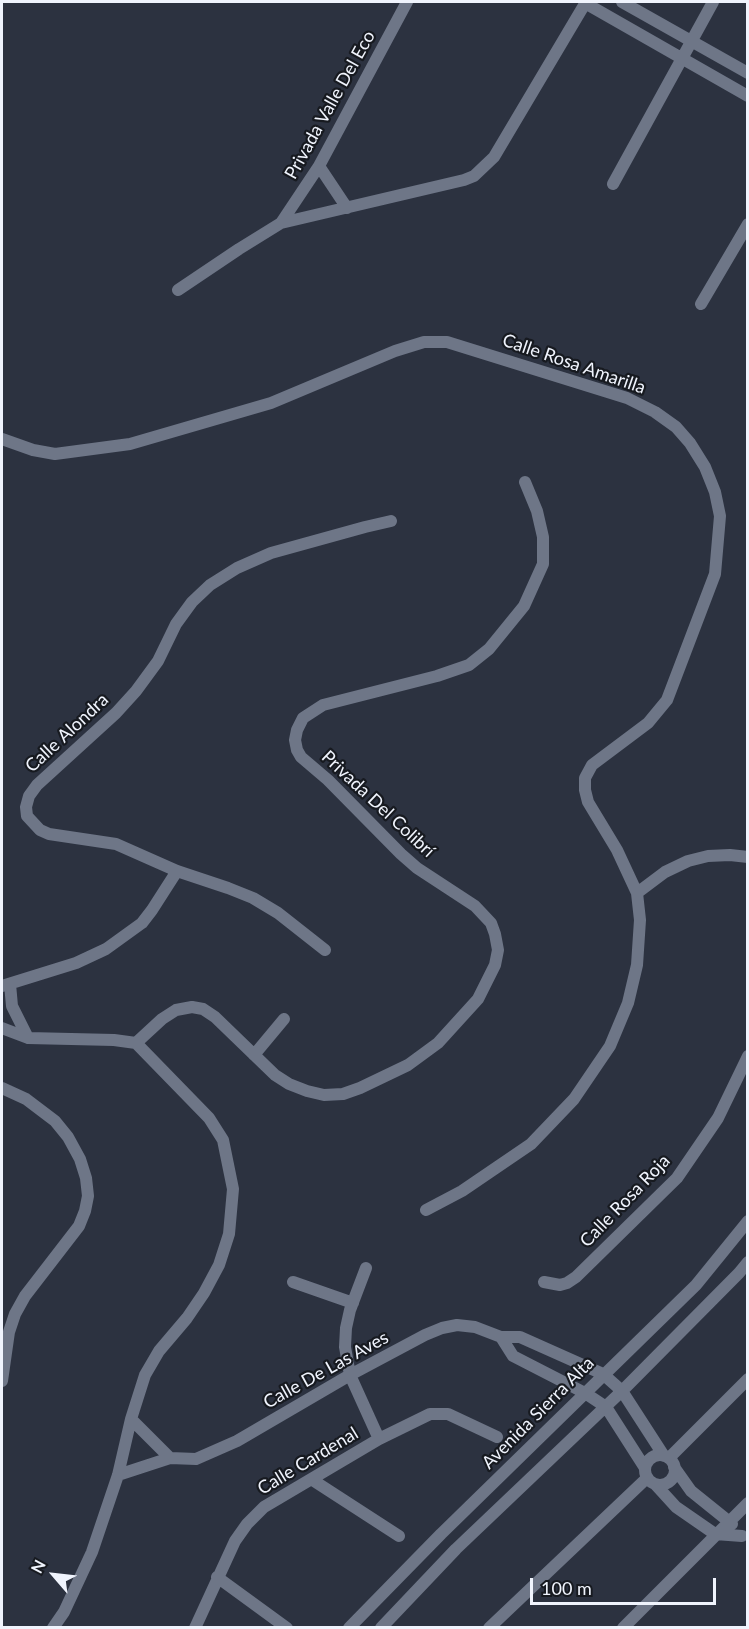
<!DOCTYPE html>
<html>
<head>
<meta charset="utf-8">
<style>
	body { margin:0 }
	#map { position:relative; width:749px; height:1629px; overflow:hidden; background:#2c3240; font-family:Lato,sans-serif }
	canvas { display:block }
	.frame { position:absolute; inset:0; border:3px solid #f0f4fd; pointer-events:none }
	.north { position:absolute; left:24px; top:1545px; width:60px; height:60px; -webkit-text-stroke:4px #171a20; paint-order:stroke; rotate:298deg; font-size:16px; font-weight:700; line-height:24px; text-align:center; color:#f0f4fd }
	.north::after { content:''; display:block; margin:auto; width:21px; height:27px; background:#f0f4fd; clip-path:polygon(50% 0,100% 100%,50% 72%,0 100%) }
	.scale { position:absolute; left:530px; top:1578px; width:186px; height:27px; box-sizing:border-box; border:3px solid #f0f4fd; border-top:0; padding-left:8px; font-size:18px; line-height:21px; white-space:nowrap; color:#f0f4fd; -webkit-text-stroke:4px #171a20; paint-order:stroke }
</style>
</head>
<body>
<div id="map">
<canvas width="749" height="1629"></canvas>
<div class="frame"></div>
<div class="north">N</div>
<div class="scale">100 m</div>
</div>
<script>
const ctx = document.querySelector('canvas').getContext('2d');
ctx.lineJoin = 'round';
const poly = rows => new Path2D(rows.map(r => 'M' + r).join(''));
function trace(path, color, width, dash) { ctx.strokeStyle = color; ctx.lineWidth = width; ctx.lineCap = dash ? 'butt' : 'round'; ctx.setLineDash(dash || []); ctx.stroke(path); }
function drawText(font, color, halo, rows, align = 'center') {
  ctx.font = font + ' Lato,sans-serif'; ctx.lineWidth = 4.5; ctx.setLineDash([]); ctx.textBaseline = 'middle'; ctx.strokeStyle = halo; ctx.fillStyle = color; for (const [text, x, y, turn = 0] of rows) {
    ctx.save(); ctx.translate(x, y); ctx.rotate((+turn || 0) * Math.PI / 180); ctx.textAlign = isNaN(turn) ? turn : align; if (halo) ctx.strokeText(text, 0, 0); ctx.fillText(text, 0, 0); ctx.restore();
  }
}
trace(poly([
	[622,2,748,73],
	[585,3,748,96],
	[319,166,347,208],
	[613,184,713,2],
	[281,223,319,166,407,2],
	[178,290,239,249,281,223,464,180,474,176,494,157,586,2],
	[701,304,748,224],
	[2,439,33,450,55,454,130,444,271,403,395,351,424,342,447,342,627,398,655,412,676,427,690,443,705,467,715,492,720,516,715,574,667,700,648,723,592,765,585,778,585,790,588,802,617,850,637,893,640,920,637,965,628,1003,610,1046,574,1099,531,1144,462,1191,426,1210],
	[637,893,665,872,688,861,708,856,730,855,748,857],
	[325,950,278,913,253,898,228,888,177,871,116,844,49,834,40,830,27,816,26,807,29,796,37,785,116,713,136,691,158,661,176,624,192,602,210,585,237,568,271,553,365,527,391,521],
	[10,984,12,1006,28,1038],
	[2,986,76,963,106,949,142,923,152,910,177,871],
	[2,1028,28,1038,114,1040,136,1043],
	[136,1043,162,1019,176,1010,192,1007,203,1009,215,1017,275,1075,289,1084,307,1091,324,1095,343,1094,360,1088,408,1065,438,1043,478,999,495,965,498,950,495,934,491,923,475,906,417,868,401,854,328,780,301,757,297,750,295,740,297,730,303,718,323,705,437,676,469,665,489,649,524,606,543,564,543,537,537,511,525,482],
	[254,1055,284,1019],
	[2,1088,26,1099,55,1121,68,1137,80,1159,86,1178,88,1196,85,1211,79,1226,25,1296,15,1314,9,1332,2,1381],
	[366,1268,350,1310,346,1328,345,1347,350,1375,379,1439],
	[293,1282,353,1303],
	[544,1282,560,1285,567,1283,576,1277,677,1178,718,1118,748,1056],
	[501,1337,513,1356,585,1393,606,1407,645,1468],
	[131,1419,170,1458],
	'645 1470a15 15 0 1 1 30 0a15 15 0 1 1-30 0Z',
	[669,1458,748,1379],
	[674,1467,691,1491,732,1524],
	[118,1475,170,1458,196,1459,237,1441,350,1375,425,1335,442,1328,457,1325,475,1327,501,1337,520,1337,603,1374,622,1391,664,1456],
	[311,1479,399,1536],
	[655,1484,676,1507,715,1534,742,1536],
	[217,1577,287,1628],
	[53,1628,64,1612,92,1552,118,1475,131,1419,145,1375,159,1351,187,1318,204,1293,219,1265,229,1234,233,1189,223,1140,209,1118,136,1043],
	[195,1628,235,1541,247,1524,264,1507,379,1439,430,1414,448,1414,497,1437],
	[349,1628,441,1534,696,1285,748,1221],
	[381,1628,456,1549,622,1391,739,1273,748,1262],
	[489,1628,647,1478],
	[623,1628,748,1503]
]), '#6e7687', 12);
drawText('18px', '#f0f4fd', '#171a20', [
	["Privada Valle Del Eco",330,105,-61],
	["Calle Rosa Amarilla",574,364,19],
	["Calle Alondra",67,733,-43],
	["Privada Del Colibrí",378,804,43],
	["Calle Rosa Roja",625,1201,-46],
	["Calle De Las Aves",326,1370,-29],
	["Avenida Sierra Alta",538,1413,-45],
	["Calle Cardenal",308,1461,-31]
]);
</script>
</body>
</html>
